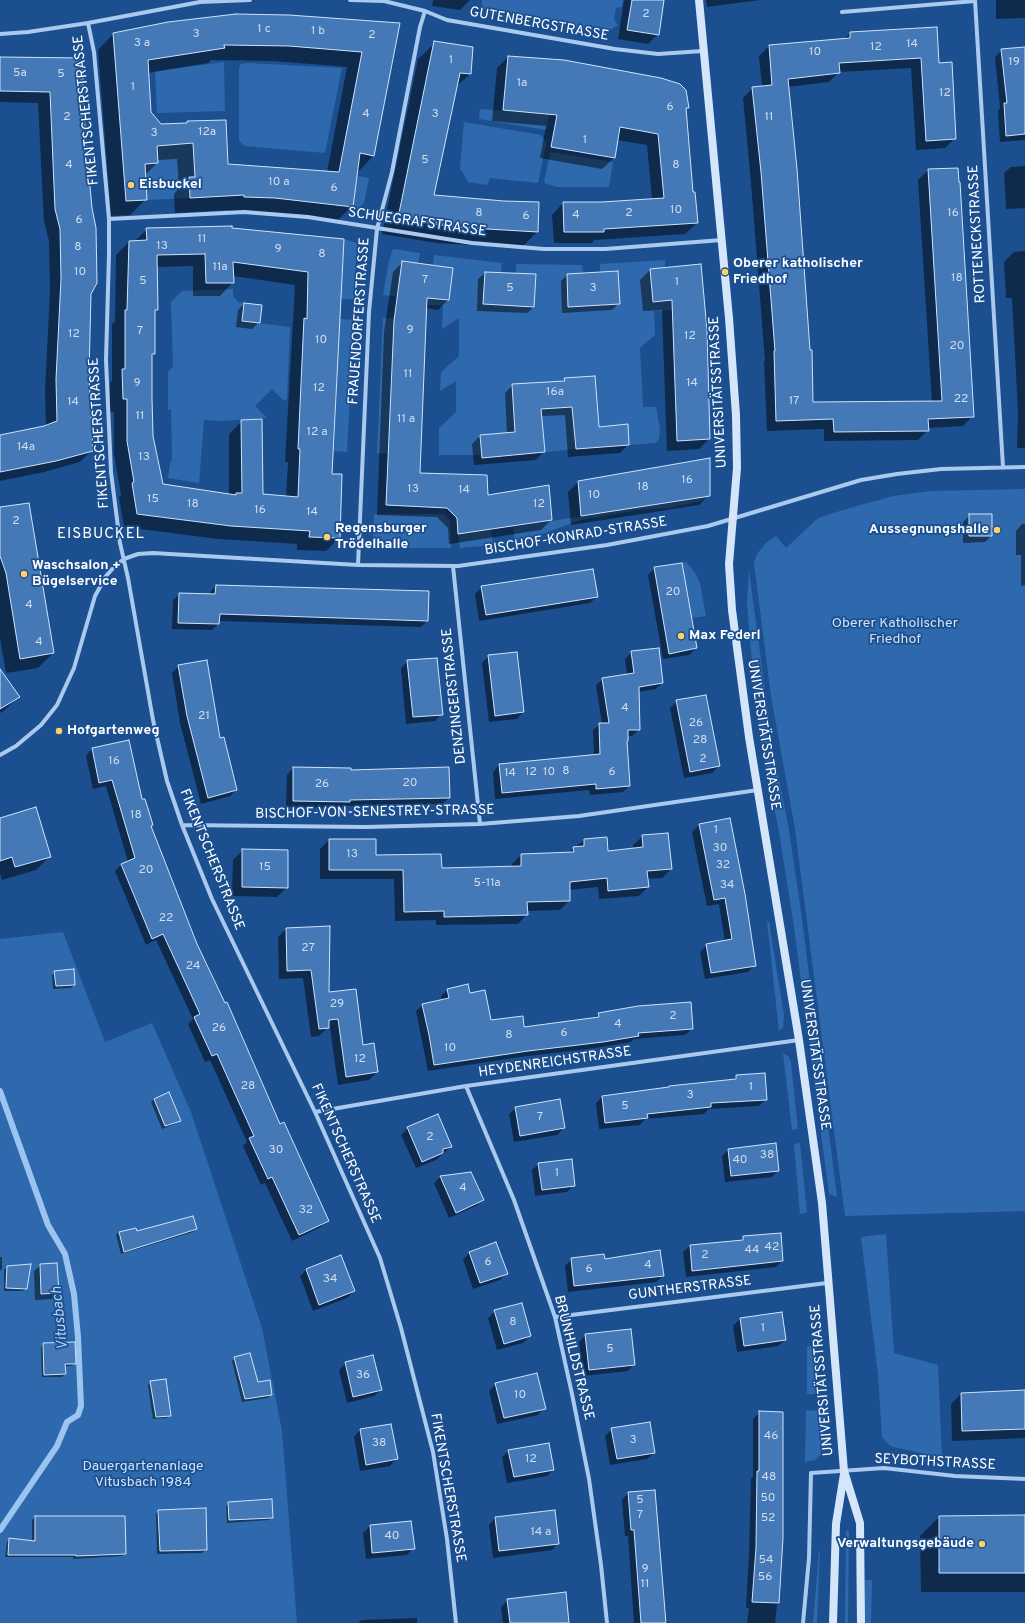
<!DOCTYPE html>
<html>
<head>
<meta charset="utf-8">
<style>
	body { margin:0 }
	canvas { display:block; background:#1b4f8f }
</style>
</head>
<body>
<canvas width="1025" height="1623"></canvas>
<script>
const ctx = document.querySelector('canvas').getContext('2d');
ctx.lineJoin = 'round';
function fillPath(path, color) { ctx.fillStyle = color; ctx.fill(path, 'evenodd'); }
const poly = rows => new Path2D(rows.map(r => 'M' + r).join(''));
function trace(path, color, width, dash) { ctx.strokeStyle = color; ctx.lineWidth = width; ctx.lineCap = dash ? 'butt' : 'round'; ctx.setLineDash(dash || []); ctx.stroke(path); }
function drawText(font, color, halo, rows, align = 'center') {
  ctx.font = font + ' Overpass,sans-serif'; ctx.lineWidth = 3.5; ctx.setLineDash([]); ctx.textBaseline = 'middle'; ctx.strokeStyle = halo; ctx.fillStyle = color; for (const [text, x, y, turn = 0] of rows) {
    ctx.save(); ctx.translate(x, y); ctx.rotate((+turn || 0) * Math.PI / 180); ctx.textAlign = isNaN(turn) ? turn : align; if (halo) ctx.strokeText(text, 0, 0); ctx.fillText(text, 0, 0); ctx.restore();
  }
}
fillPath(poly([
	[482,0,623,0,622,7,616,8,614,19,618,25,605,33,486,12,482,5],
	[224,62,225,111,157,113,155,71],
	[249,63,342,68,325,153,244,146,239,140,239,68,241,64],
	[480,109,536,113,549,115,546,130,479,119],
	[464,122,541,135,546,142,546,145,538,183,490,178,487,185,468,182,460,168],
	[193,143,195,177,189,177,190,198,147,200,146,191,138,191,124,165,158,163,157,146],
	[550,152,613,162,609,187,557,187,544,183],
	[357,176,369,178,364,203,359,208,353,207],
	[344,239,357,243,354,299,340,299],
	[393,249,420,253,418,263,402,261,398,293,449,300,453,268,433,265,434,255,502,263,501,272,485,272,483,304,534,307,536,274,516,273,516,264,582,265,583,273,567,274,568,306,620,304,618,271,600,272,600,264,665,260,665,268,650,269,653,302,704,297,704,309,654,311,655,335,640,348,643,407,656,407,660,429,659,439,656,443,629,445,627,424,574,429,575,449,545,452,543,430,480,435,482,455,439,455,439,428,456,412,456,381,440,391,441,372,459,356,459,318,442,329,443,306,398,302,398,297,383,295,389,261],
	[233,289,233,296,238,302,244,303,242,321,290,327,287,399,284,401,272,389,255,406,267,418,221,421,204,420,199,483,168,478,170,463,172,460,171,410,168,410,168,372,173,366,171,302,182,291],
	[383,318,394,318,388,454,377,453],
	[340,319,354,320,347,452,334,451],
	[1025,489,1025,1211,845,1216,795,829,771,696,754,563,757,554,766,543,776,536,786,548,818,518,843,510,893,496,931,491],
	[710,496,705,499,697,502,668,508,639,510,581,520,542,534,515,541,513,527],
	[374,514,444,514,450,521,451,548,378,548,373,541],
	[491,530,493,545,460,548,458,534],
	[686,562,695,573,700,583,706,616,692,618,682,563],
	[749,570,772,743,789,830,802,919,837,1197,829,1194,793,920,779,832,762,745,755,697,747,603],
	[767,921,769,922,784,1015,783,1027,779,1031],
	[63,932,105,1042,152,1023,191,1112,262,1328,282,1431,297,1623,0,1623,0,939],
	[783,1053,789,1057,791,1063,798,1129,792,1130],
	[800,1143,807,1213,800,1214,794,1144],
	[886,1234,894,1353,938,1365,942,1458,890,1446,882,1437,878,1375,861,1237],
	[807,1346,815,1346,819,1394,807,1394],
	[806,1410,820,1411,822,1444,821,1454,815,1460,805,1462],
	[846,1531,849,1531,848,1623,845,1623],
	[820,1550,817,1623,813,1623,819,1552],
	[865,1580,872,1580,871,1623,864,1623]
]), '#2e69ad');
fillPath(poly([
	[433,0,470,0,460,10,432,6],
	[624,0,663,0,658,34,648,44,618,39],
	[706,0,760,0,707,7],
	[996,0,1025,0,1025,18,996,19],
	[399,24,373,156,358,172,352,206,336,222,259,213,229,212,229,210,175,213,174,194,179,188,177,159,157,160,157,163,145,175,146,199,130,215,111,216,98,50,113,34],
	[211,60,273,61,347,67,327,172,227,165,187,122,186,124,161,125,150,113,148,73,208,63],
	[936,28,938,64,955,138,945,148,916,150,911,68,839,72,829,82,788,87,813,403,932,402,918,180,928,170,973,416,963,426,928,428,928,430,918,440,824,441,824,429,767,431,764,362,765,361,751,183,743,98,753,88,762,87,759,56,769,46,844,39,850,33],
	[435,43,470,74,455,88,432,196,537,232,521,248,437,243,382,234,418,59],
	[1025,48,1025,140,1000,142,998,111,1000,108,995,57,1002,50],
	[508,57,688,107,685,110,692,193,697,223,685,234,594,240,592,243,554,243,552,215,563,203,602,203,652,199,647,145,617,140,614,158,602,169,540,158,546,126,492,121,497,68],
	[0,58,82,93,90,294,88,375,92,450,80,462,44,472,0,481,0,436,46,427,45,391,50,291,49,241,44,221,38,103,0,102],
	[1025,166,1025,208,1006,209,1004,173,1011,167],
	[231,228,343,240,331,475,340,475,339,538,326,551,297,550,297,544,218,539,124,527,119,497,121,495,114,454,114,412,110,412,110,383,112,381,112,324,115,322,116,255,129,242,134,242,147,229],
	[193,266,193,296,220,296,233,282,233,276,295,285,285,462,288,462,286,497,262,495,242,421,229,434,229,495,162,485,152,436,151,357,154,354,154,313,157,309,157,267],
	[1025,251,1025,448,1017,448,1018,411,1012,298,1006,298,1004,262,1014,252],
	[403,262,452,268,448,300,438,310,426,308,419,474,487,497,551,520,541,530,449,544,448,528,437,517,377,515,384,332,393,272],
	[701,265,709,439,699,449,667,451,662,310,643,311,640,280,650,270],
	[485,273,534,307,527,313,477,311,478,279],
	[567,275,619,303,612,310,562,313,561,281],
	[244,304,259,322,252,329,236,327,238,310],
	[565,379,598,428,628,445,620,453,568,457,565,415,541,416,544,451,536,460,474,465,472,444,480,436,507,434,505,393,513,385,562,382],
	[578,482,709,495,699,505,571,525,568,492],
	[0,508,53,653,38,668,6,673,0,639],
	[970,515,991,536,985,542,963,543,963,522],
	[1022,524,1025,524,1025,585,1021,586,1021,555,1016,555,1016,531],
	[655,568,696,648,689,655,663,659,648,575],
	[216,586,427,621,421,627,219,621,218,624,212,630,172,629,173,600,180,594,210,595,210,592],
	[482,587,597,597,590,603,479,621,475,594],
	[632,652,662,683,656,689,638,692,639,730,632,736,627,736,627,741,626,743,629,786,623,792,590,795,589,790,495,799,493,772,499,765,594,756,593,730,600,724,602,724,596,685,603,679,627,675,625,659],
	[489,656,523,712,517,719,489,722,482,663],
	[408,661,441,714,435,721,406,724,401,668],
	[179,666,219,739,236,790,230,796,201,804,180,723,172,673],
	[0,682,18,697,5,710,0,713],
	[677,701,719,766,712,773,684,778,670,708],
	[92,749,141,801,150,827,196,944,280,1126,327,1221,321,1227,292,1241,265,1183,261,1185,243,1146,247,1142,210,1060,205,1062,188,1024,193,1019,156,940,146,945,115,871,121,865,128,862,106,786,93,789,86,756],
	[293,768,350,771,449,798,442,804,345,806,343,808,286,807,287,775],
	[0,819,50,856,36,870,2,880,0,873],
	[729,820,755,965,748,972,705,979,700,952,707,945,725,942,719,904,707,906,692,832,699,825],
	[643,836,671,869,662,878,647,879,648,887,639,896,599,899,598,887,569,890,569,901,560,910,527,911,527,914,518,924,436,925,436,920,395,921,394,879,320,879,320,849,329,840,375,840,375,856,441,869,512,867,512,864,521,855,567,854,584,840,607,852,634,849,633,845],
	[243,850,287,887,277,897,232,896,233,860],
	[286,929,377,1072,369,1080,338,1085,330,1027,328,1027,319,1036,311,1037,303,978,279,979,278,937],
	[55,972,74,985,71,988,53,989,52,975],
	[447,990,469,995,490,1021,523,1028,595,1018,598,1014,692,1029,685,1035,634,1039,631,1042,596,1048,520,1057,428,1071,416,1011,423,1005,442,1001,441,996],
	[736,1076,766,1099,759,1106,708,1109,704,1114,645,1119,640,1125,599,1129,596,1103,602,1097,668,1088,669,1086,733,1080],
	[154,1099,180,1120,177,1123,162,1129,151,1102],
	[516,1108,564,1128,557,1135,514,1142,509,1114],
	[408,1128,451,1147,436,1160,416,1168,401,1135],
	[728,1150,778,1170,772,1177,725,1182,722,1156],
	[539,1164,574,1185,567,1192,535,1196,532,1170],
	[471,1173,483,1200,476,1206,449,1218,434,1183,440,1177],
	[196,1229,193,1232,121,1254,116,1235,119,1232,136,1230,136,1233],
	[744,1237,782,1261,776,1267,686,1277,683,1252,690,1246,740,1241],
	[496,1244,506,1273,500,1280,473,1289,463,1260,469,1253],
	[0,1257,2,1257,2,1269,0,1271],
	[341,1257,354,1291,347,1298,313,1311,300,1276,306,1270],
	[572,1259,604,1260,663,1276,656,1282,568,1292,565,1266],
	[41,1265,58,1293,52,1299,35,1300,34,1271],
	[7,1267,26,1288,23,1291,4,1291,4,1270],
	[495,1311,530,1336,523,1343,497,1350,488,1318],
	[781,1313,785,1340,778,1346,737,1352,733,1326,740,1319],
	[586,1335,634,1364,628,1371,583,1376,579,1342],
	[44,1344,75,1363,72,1366,65,1366,65,1374,62,1377,42,1377,41,1347],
	[235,1358,257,1383,271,1395,268,1398,242,1402,232,1361],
	[346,1363,381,1390,374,1396,347,1403,339,1370],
	[151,1382,170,1415,167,1418,153,1419,148,1385],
	[496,1384,544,1408,538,1415,497,1424,489,1391],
	[1025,1391,1025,1438,952,1441,951,1404,961,1394],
	[760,1412,782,1538,779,1603,777,1605,775,1623,747,1623,749,1608,746,1608,749,1555,751,1479,753,1477,753,1419],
	[612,1429,654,1453,647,1459,610,1465,605,1436],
	[360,1430,396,1459,390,1466,360,1471,354,1437],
	[509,1451,553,1470,547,1476,507,1483,502,1457],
	[628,1493,665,1621,668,1621,668,1623,634,1623,628,1536,625,1536,622,1500],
	[229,1503,272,1517,269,1520,227,1523,226,1506],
	[159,1511,206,1550,202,1553,157,1554,156,1514],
	[1025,1516,1025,1592,921,1592,920,1536,939,1517],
	[35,1517,124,1517,125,1553,122,1556,73,1559,73,1557,5,1557,7,1542,10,1539,32,1542,32,1520],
	[495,1518,558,1543,552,1550,493,1558,489,1525],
	[411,1522,413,1548,407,1555,366,1559,363,1533,370,1526],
	[508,1600,568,1623,503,1623,501,1607],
	[417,1618,417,1623,358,1623,361,1620]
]), '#0007');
trace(poly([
	[0,1091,48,1225,65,1254,74,1294,78,1337,81,1406,78,1415,67,1422,57,1446,0,1530]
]), '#9cc4f0', 6);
const building = poly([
	[632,0,664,0,659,35,627,30,632,0],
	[236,14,289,15,400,23,374,156,360,153,353,207,275,198,244,197,244,195,190,198,189,177,195,177,193,143,157,146,158,163,145,164,147,200,126,201,113,33,168,22,236,14],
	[224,45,289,46,362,52,339,172,228,164,226,120,187,121,187,123,161,124,151,112,148,60,225,48,224,45],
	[937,27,939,63,952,62,956,139,926,141,921,58,839,63,840,73,788,79,797,169,810,350,812,350,813,402,942,401,928,169,958,168,959,182,960,182,974,417,928,419,929,431,834,432,833,419,776,421,774,351,775,351,761,172,752,87,772,85,769,45,850,38,850,32,937,27],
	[434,41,473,47,471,74,460,73,434,195,504,201,539,202,538,232,454,227,398,218,434,41],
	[1025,47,1025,134,1006,136,1004,103,1007,103,1001,49,1025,47],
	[508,56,564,60,661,78,680,84,686,90,689,108,686,108,693,192,695,192,698,223,604,229,604,232,564,232,563,202,602,202,664,198,658,134,620,127,615,158,551,147,557,115,503,110,508,56],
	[0,57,83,58,83,93,86,144,92,208,96,228,97,283,91,294,89,375,93,451,56,461,0,472,0,435,44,426,57,421,56,379,61,279,60,229,55,209,50,92,0,91,0,57],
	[232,226,232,228,344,239,332,474,342,474,340,538,309,537,310,531,231,526,137,514,132,483,134,482,127,441,127,399,123,399,122,369,125,369,125,310,127,310,129,241,147,240,146,228,232,226],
	[205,254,206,283,234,283,233,262,308,272,307,319,304,318,298,449,300,449,298,497,263,494,262,419,241,420,242,493,236,493,236,495,163,484,153,436,152,398,152,354,155,354,155,310,158,310,157,255,205,254],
	[402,261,453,268,449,300,427,298,420,473,487,475,488,495,549,485,552,520,458,534,457,518,447,508,386,505,394,321,402,261],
	[701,264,707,330,710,439,677,441,672,300,653,302,650,269,701,264],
	[618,271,620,304,568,307,567,274,618,271],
	[485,272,536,274,534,307,483,304,485,272],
	[244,303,262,305,260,323,242,321,244,303],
	[595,376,599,427,628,424,629,445,576,449,572,407,541,409,545,452,482,458,480,435,515,432,512,384,565,381,564,378,595,376],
	[710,458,710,496,581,516,578,481,710,458],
	[29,503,54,653,20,659,6,573,0,556,0,507,29,503],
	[969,514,992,514,992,536,969,536,969,514],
	[682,563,697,648,669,654,654,567,682,563],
	[593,569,598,597,486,615,481,586,593,569],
	[216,585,429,591,428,621,220,614,219,624,178,623,179,593,215,594,216,585],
	[659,648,663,683,639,687,640,730,628,730,628,741,627,741,630,786,596,789,596,784,502,793,499,764,600,754,599,723,609,723,602,678,634,673,631,651,659,648],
	[517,652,524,712,495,716,488,655,517,652],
	[437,658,443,715,413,717,407,660,437,658],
	[207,660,220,738,224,737,237,790,208,798,187,716,178,665,207,660],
	[0,669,20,697,0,709,0,669],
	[706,695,720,766,690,772,676,700,706,695],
	[129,740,142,799,145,799,153,825,151,826,197,944,225,1003,227,1002,280,1124,284,1122,329,1221,299,1235,272,1177,268,1179,249,1138,254,1136,217,1054,212,1056,194,1017,200,1014,163,934,152,939,121,864,135,858,112,780,99,783,92,748,129,740],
	[293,767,351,768,351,770,449,767,450,798,350,800,350,802,293,801,293,767],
	[36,807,51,857,15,867,12,857,0,861,0,818,36,807],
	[730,818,745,894,756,966,711,973,706,944,732,939,725,898,714,900,699,824,730,818],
	[668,833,672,869,647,871,649,887,608,891,607,878,570,882,570,901,527,902,528,915,444,917,444,911,404,912,403,870,329,870,329,839,376,839,376,855,441,854,442,868,521,866,521,854,574,852,573,847,584,846,584,839,607,837,608,851,643,847,642,835,668,833],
	[242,849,288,850,288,888,242,887,242,849],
	[330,926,329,992,356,989,363,1045,374,1043,378,1072,346,1077,338,1019,329,1020,329,1028,319,1029,311,970,287,971,286,928,330,926],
	[74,969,75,985,56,986,54,971,74,969],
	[468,984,470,993,485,990,491,1020,523,1016,524,1027,599,1017,598,1013,638,1006,691,1002,693,1029,638,1033,639,1036,603,1042,528,1051,434,1065,429,1035,422,1004,449,998,447,989,468,984],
	[765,1073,767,1100,711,1103,711,1107,647,1114,648,1118,605,1123,602,1096,669,1087,669,1086,736,1079,736,1075,765,1073],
	[169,1092,181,1121,165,1126,154,1099,169,1092],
	[560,1099,565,1128,520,1136,515,1107,560,1099],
	[438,1114,452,1147,443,1149,443,1153,422,1162,407,1127,438,1114],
	[776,1143,779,1171,731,1176,728,1149,776,1143],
	[572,1159,575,1186,542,1190,538,1163,572,1159],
	[471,1172,484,1200,456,1213,440,1176,471,1172],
	[193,1216,197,1229,124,1252,119,1232,136,1228,137,1231,193,1216],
	[781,1233,783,1261,692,1271,690,1245,743,1240,743,1236,781,1233],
	[496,1242,508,1274,480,1283,469,1252,496,1242],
	[660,1250,664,1276,574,1286,571,1258,604,1254,605,1259,660,1250],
	[341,1255,355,1291,319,1305,306,1269,341,1255],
	[57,1263,59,1293,41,1294,40,1264,57,1263],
	[31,1264,27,1289,6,1288,7,1266,31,1264],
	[522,1303,531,1336,504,1344,494,1310,522,1303],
	[782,1312,786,1340,744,1346,740,1318,782,1312],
	[631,1329,635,1365,589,1370,585,1334,631,1329],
	[75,1342,76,1364,65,1364,66,1374,44,1375,43,1343,75,1342],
	[250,1353,258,1382,270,1380,272,1395,245,1399,234,1357,250,1353],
	[373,1355,382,1390,353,1397,345,1362,373,1355],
	[537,1373,546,1409,504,1418,495,1383,537,1373],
	[166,1379,171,1416,156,1417,150,1381,166,1379],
	[1025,1390,1025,1429,962,1431,961,1393,1025,1390],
	[759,1411,783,1412,783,1538,779,1603,752,1602,756,1548,757,1471,759,1471,759,1411],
	[650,1422,655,1453,617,1459,611,1428,650,1422],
	[391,1424,398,1459,366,1465,360,1429,391,1424],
	[549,1443,554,1470,514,1477,508,1450,549,1443],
	[655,1490,666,1623,641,1623,634,1530,631,1530,628,1492,655,1490],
	[272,1499,273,1518,229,1520,228,1502,272,1499],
	[206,1508,207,1550,160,1551,158,1510,206,1508],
	[555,1510,559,1544,499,1551,495,1517,555,1510],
	[1025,1515,1025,1573,939,1573,939,1516,1025,1515],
	[35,1516,125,1516,126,1554,76,1556,76,1555,8,1555,9,1538,35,1541,35,1516],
	[411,1521,415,1549,372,1553,370,1525,411,1521],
	[566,1592,569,1623,510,1623,507,1599,566,1592]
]);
fillPath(building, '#4478b7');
trace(building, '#cfe3fa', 1);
trace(poly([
	[350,0,384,1,425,11,447,20,615,49,658,54,703,51],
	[975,0,1003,467],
	[842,12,975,1],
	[88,23,94,52,109,219,109,254,106,360,111,472,120,543,128,578,153,720,167,781,182,825,212,899,315,1112,380,1258,401,1328,433,1452,447,1539,456,1623],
	[0,34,28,32,88,23,200,2,250,0],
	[109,219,244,212,308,217,472,243,544,249,605,249,722,240],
	[358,565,369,312,377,229,392,172,420,27,425,11],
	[453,566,480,824],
	[0,755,16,746,41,725,57,705,74,668,95,596,106,576,115,566,124,559,138,554,153,553,358,565,458,566,607,545,708,526,861,480,897,474,941,469,1025,467],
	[182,825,366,827,480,824,579,816,758,790],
	[466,1086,514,1200,555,1317,572,1394,589,1479,601,1565,607,1623],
	[315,1112,466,1086,799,1040],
	[555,1317,827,1283],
	[803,1623,809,1558,811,1473,884,1468,955,1476,1025,1479]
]), '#a9c9ee', 4);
trace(poly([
	[699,0,729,318,736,415,737,468,729,564,732,610,749,737,799,1040,822,1203,844,1471,860,1523,861,1623],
	[833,1623,836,1524,844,1474]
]), '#d6e6fa', 8);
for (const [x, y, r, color] of [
	[131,185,4,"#ffd166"],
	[725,272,4,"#ffd166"],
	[997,530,4,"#ffd166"],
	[327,537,4,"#ffd166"],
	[24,574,4,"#ffd166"],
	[681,636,4,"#ffd166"],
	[59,731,4,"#ffd166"],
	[982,1544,4,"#ffd166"]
]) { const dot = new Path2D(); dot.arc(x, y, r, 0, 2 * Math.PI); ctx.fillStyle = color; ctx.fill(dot); trace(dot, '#1b4f8f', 1.5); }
drawText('12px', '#d0dded', null, [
	["2",646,15],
	["1 c",264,30],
	["1 b",318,32],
	["3",196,35],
	["2",372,36],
	["3 a",142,44],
	["14",912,45],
	["12",876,48],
	["10",815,53],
	["1",451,61],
	["19",1014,63],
	["5a",20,74],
	["5",61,75],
	["1a",522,84],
	["1",133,88],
	["12",945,94],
	["6",670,108],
	["4",366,115],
	["3",435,115],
	["2",67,118],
	["11",769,118],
	["12a",207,133],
	["3",154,134],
	["1",585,141],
	["5",425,161],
	["4",69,166],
	["8",676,166],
	["10 a",279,183],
	["6",334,189],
	["10",676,211],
	["8",479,214],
	["2",629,214],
	["16",953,214],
	["4",576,216],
	["6",526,217],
	["6",79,221],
	["11",202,240],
	["13",162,247],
	["8",78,248],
	["9",278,250],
	["8",322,255],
	["11a",220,268],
	["10",80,273],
	["18",957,279],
	["7",425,281],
	["5",143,282],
	["1",677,283],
	["5",510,289],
	["3",593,289],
	["9",410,331],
	["7",140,332],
	["12",74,335],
	["12",690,337],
	["10",321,341],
	["20",957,347],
	["11",408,375],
	["9",137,384],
	["14",692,384],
	["12",319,389],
	["16a",555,393],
	["22",961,400],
	["17",794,402],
	["14",73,403],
	["11",140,417],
	["11 a",406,420],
	["12 a",317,433],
	["14a",26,448],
	["13",144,458],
	["16",687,481],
	["18",643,488],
	["13",413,490],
	["14",464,491],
	["10",594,496],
	["15",153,500],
	["18",193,505],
	["12",539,505],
	["16",260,511],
	["14",312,513],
	["2",16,522],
	["20",673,593],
	["4",29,606],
	["4",39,643],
	["4",625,709],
	["21",204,717],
	["26",696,724],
	["28",700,741],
	["2",703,760],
	["16",114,762],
	["8",566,772],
	["12",531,773],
	["10",549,773],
	["6",612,773],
	["14",510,774],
	["20",410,784],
	["26",322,785],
	["18",136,816],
	["1",716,831],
	["30",720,849],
	["13",352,855],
	["32",723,866],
	["15",265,868],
	["20",146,871],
	["5-11a",487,884],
	["34",727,886],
	["22",166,919],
	["27",308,949],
	["24",193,967],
	["29",337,1005],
	["2",673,1017],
	["4",618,1025],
	["26",219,1029],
	["6",564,1034],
	["8",509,1036],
	["10",450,1049],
	["12",360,1060],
	["28",248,1087],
	["1",751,1088],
	["3",690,1096],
	["5",625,1107],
	["7",540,1118],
	["2",430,1138],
	["30",276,1151],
	["38",767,1156],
	["40",740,1161],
	["1",557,1174],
	["4",463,1189],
	["32",306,1211],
	["42",772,1248],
	["44",752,1251],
	["2",705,1256],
	["6",488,1263],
	["4",648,1266],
	["6",589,1270],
	["34",330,1280],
	["8",513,1323],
	["1",763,1329],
	["5",610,1350],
	["36",363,1376],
	["10",520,1396],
	["46",771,1437],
	["3",633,1441],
	["38",379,1444],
	["12",531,1460],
	["48",769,1478],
	["50",768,1499],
	["5",640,1501],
	["7",640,1516],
	["52",768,1519],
	["14 a",541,1533],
	["40",392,1537],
	["54",766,1561],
	["9",645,1570],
	["56",765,1578],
	["11",645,1585]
]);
drawText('14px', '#fff', '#1b4f8f', [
	["GUTENBERGSTRASSE",539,25,10],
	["FIKENTSCHERSTRASSE",87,110,-96],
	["SCHUEGRAFSTRASSE",417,223,8],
	["ROTTENECKSTRASSE",978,234,-93],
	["FRAUENDORFERSTRASSE",360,321,-86],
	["UNIVERSITÄTSSTRASSE",719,392,-93],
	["FIKENTSCHERSTRASSE",100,433,-94],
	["BISCHOF-KONRAD-STRASSE",576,537,-9],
	["DENZINGERSTRASSE",455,696,-96],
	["UNIVERSITÄTSSTRASSE",763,735,81],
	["BISCHOF-VON-SENESTREY-STRASSE",375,813,-1],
	["FIKENTSCHERSTRASSE",211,860,68],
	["UNIVERSITÄTSSTRASSE",814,1055,82],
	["HEYDENREICHSTRASSE",555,1063,-8],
	["FIKENTSCHERSTRASSE",345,1154,66],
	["GUNTHERSTRASSE",690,1289,-7],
	["BRUNHILDSTRASSE",573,1358,76],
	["UNIVERSITÄTSSTRASSE",823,1380,-95],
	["SEYBOTHSTRASSE",935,1463,3],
	["FIKENTSCHERSTRASSE",447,1488,80]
]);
drawText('bold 14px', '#fff', '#1b4f8f', [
	["Eisbuckel",139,185],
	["Oberer katholischer",733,264],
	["Friedhof",733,280],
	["Regensburger",335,529],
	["Trödelhalle",335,545],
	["Aussegnungshalle",989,530,"right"],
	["Waschsalon +",32,566],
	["Bügelservice",32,582],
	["Max Federl",689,636],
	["Hofgartenweg",67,731],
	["Verwaltungsgebäude",974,1544,"right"]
], 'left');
drawText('14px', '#cfe3fa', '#1b4f8f', [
	["Oberer Katholischer",895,624],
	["Friedhof",895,640],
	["Dauergartenanlage",143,1467],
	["Vitusbach 1984",143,1483]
]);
ctx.letterSpacing = '1px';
drawText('15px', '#fff', '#1b4f8f', [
	["EISBUCKEL",101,535]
]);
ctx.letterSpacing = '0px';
drawText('italic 15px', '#b5d3f5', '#1b4f8f', [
	["Vitusbach",61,1318,-96]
]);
</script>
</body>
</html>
